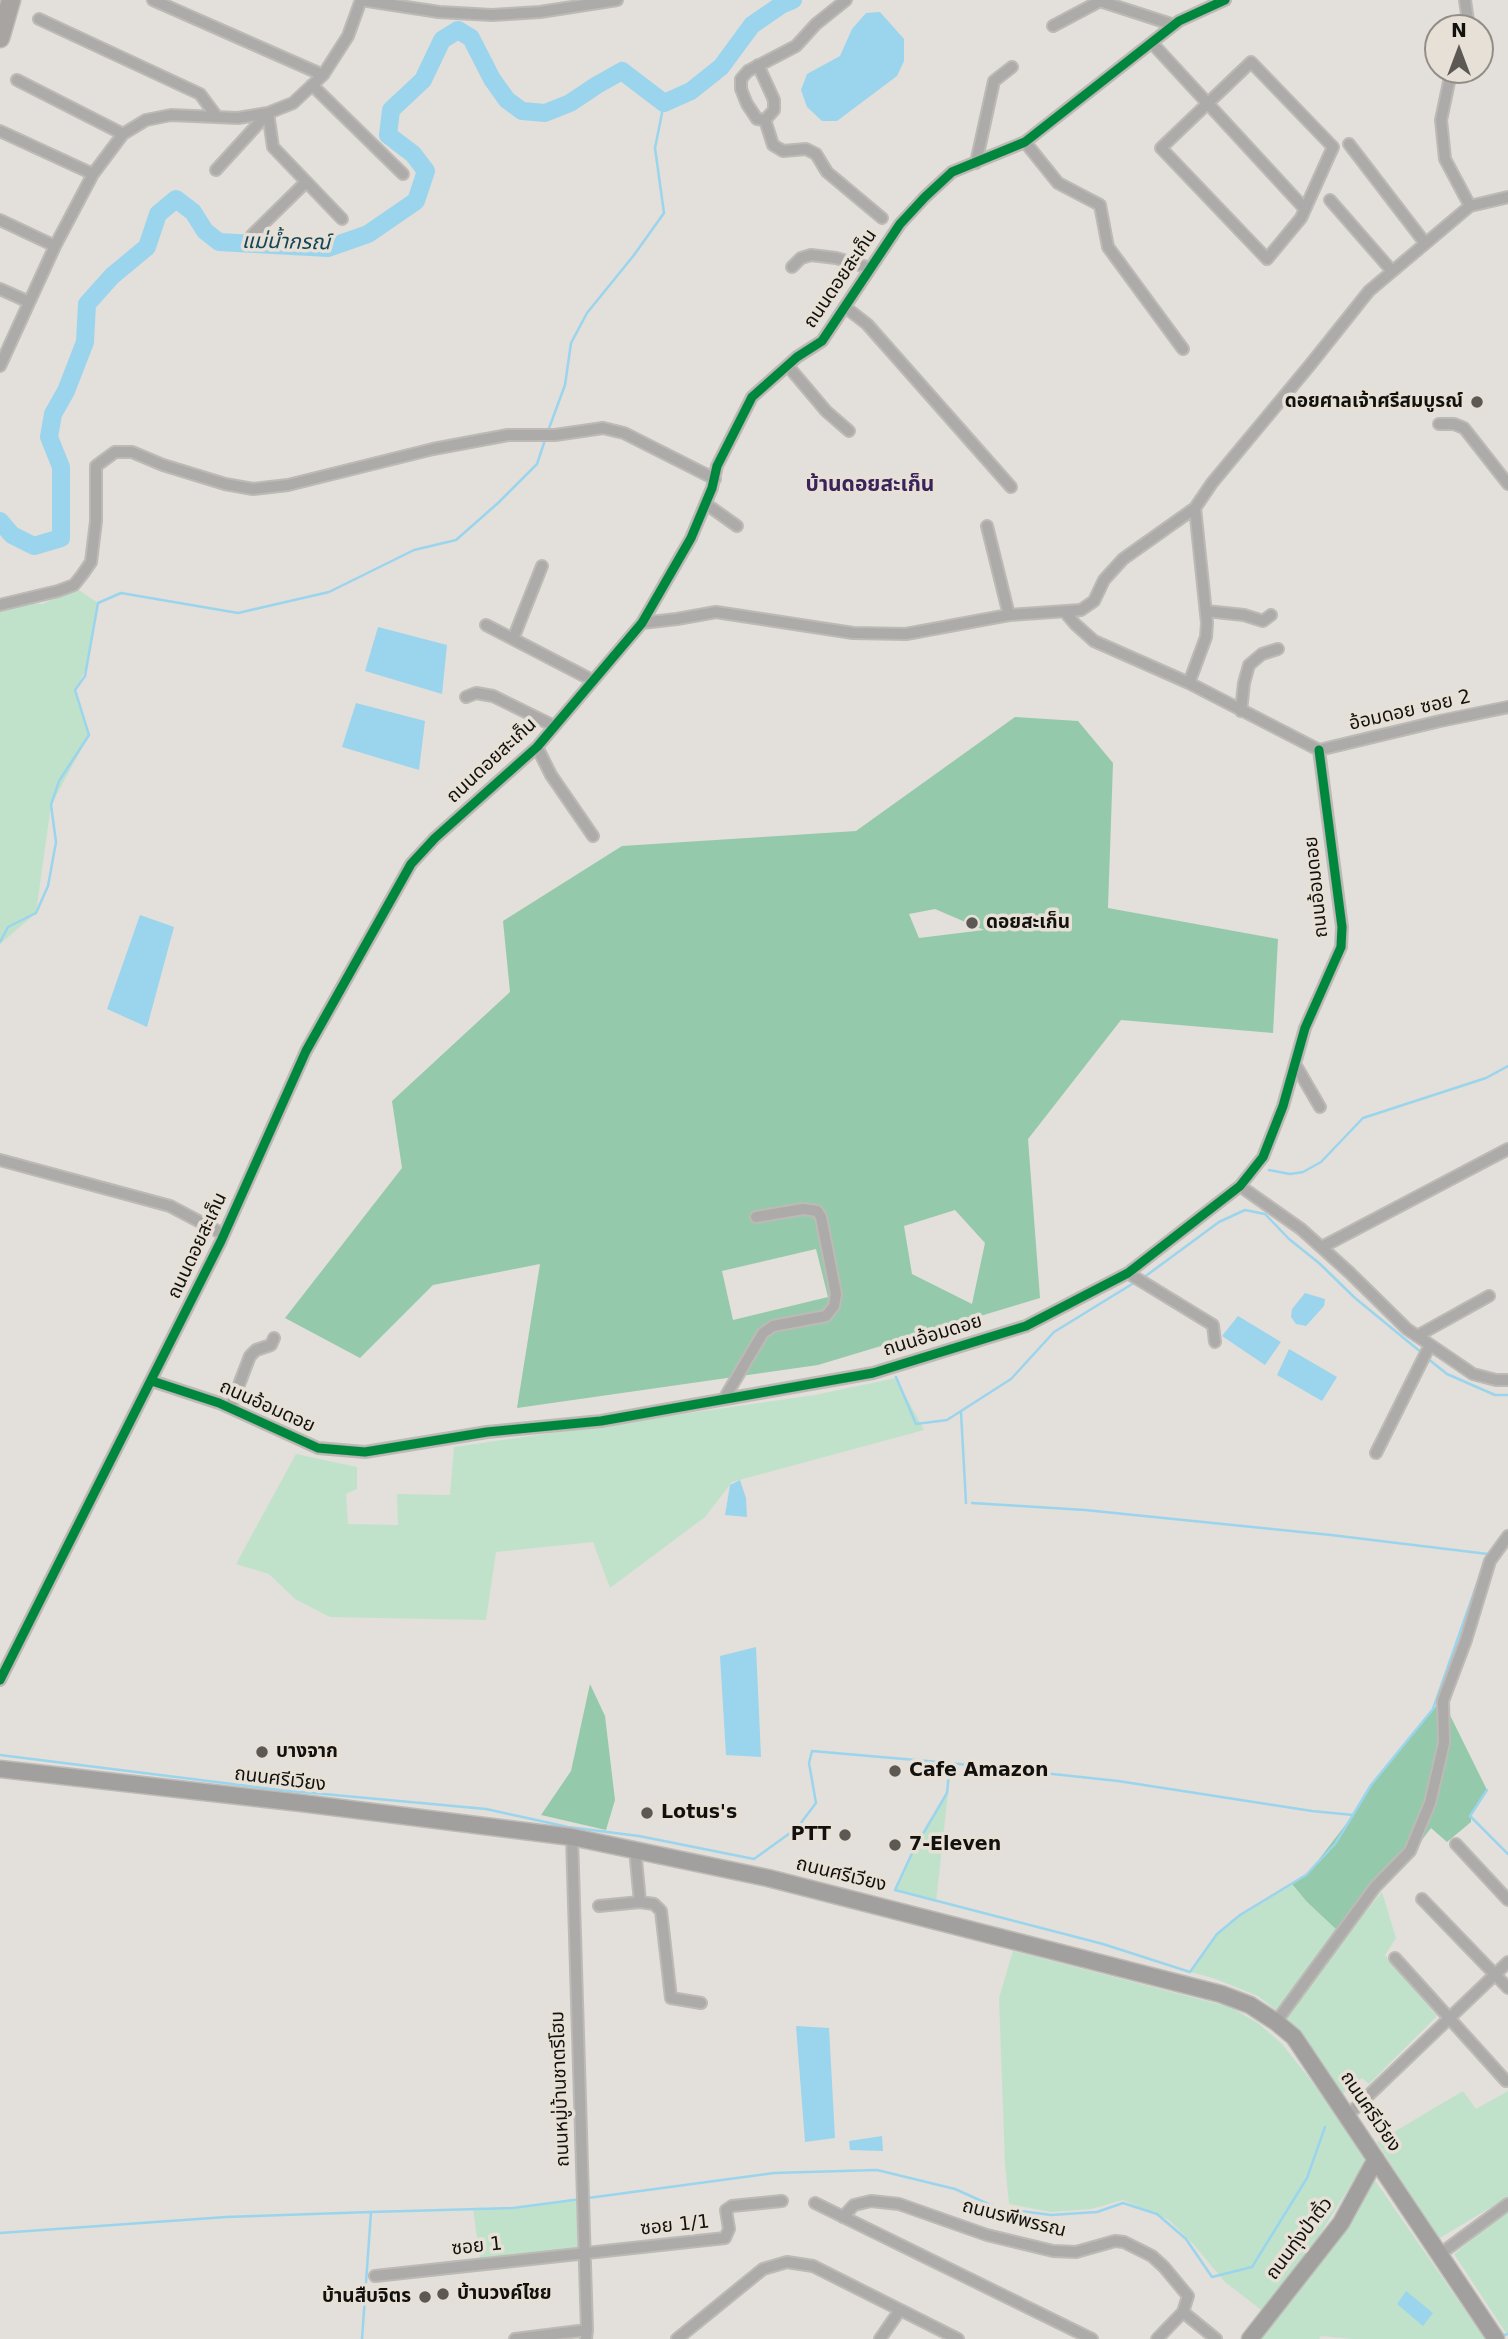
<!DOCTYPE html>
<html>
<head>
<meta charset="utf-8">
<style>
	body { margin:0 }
	#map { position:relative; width:1508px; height:2339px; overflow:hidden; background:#e3dfda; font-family:"DejaVu Sans",sans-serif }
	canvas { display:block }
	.north { position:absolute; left:1424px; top:14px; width:70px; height:70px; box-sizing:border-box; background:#e7e0d6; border:2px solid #928d86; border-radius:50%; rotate:0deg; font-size:19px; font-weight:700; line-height:28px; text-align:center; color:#13110e }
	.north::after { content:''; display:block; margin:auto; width:24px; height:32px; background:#5c5955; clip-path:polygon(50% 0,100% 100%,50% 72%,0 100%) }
</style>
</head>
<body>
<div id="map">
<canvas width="1508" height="2339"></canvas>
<div class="north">N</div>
</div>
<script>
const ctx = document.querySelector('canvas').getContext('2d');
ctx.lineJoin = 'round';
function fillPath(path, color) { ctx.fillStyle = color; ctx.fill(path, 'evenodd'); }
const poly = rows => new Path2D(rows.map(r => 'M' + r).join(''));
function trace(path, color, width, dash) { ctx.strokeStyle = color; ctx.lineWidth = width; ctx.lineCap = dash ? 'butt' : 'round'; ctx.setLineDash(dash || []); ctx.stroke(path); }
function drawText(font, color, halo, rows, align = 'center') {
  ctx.font = font + ' "DejaVu Sans","Noto Sans Thai",sans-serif'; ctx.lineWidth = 7; ctx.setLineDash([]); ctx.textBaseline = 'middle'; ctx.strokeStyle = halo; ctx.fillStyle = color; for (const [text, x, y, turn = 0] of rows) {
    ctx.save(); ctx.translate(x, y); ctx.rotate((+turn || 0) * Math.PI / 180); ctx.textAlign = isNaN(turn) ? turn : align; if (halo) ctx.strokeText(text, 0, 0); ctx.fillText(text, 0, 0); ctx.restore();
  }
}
fillPath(poly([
	[77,589,98,603,87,667,75,690,89,735,51,805,36,913,0,944,0,609,25,603,42,604],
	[896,1378,924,1430,732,1482,705,1517,610,1588,593,1542,496,1552,486,1620,330,1617,295,1599,269,1574,236,1564,296,1454,357,1467,357,1489,346,1494,348,1524,398,1525,397,1494,450,1495,454,1447,815,1395],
	[948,1793,936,1902,895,1890,915,1847],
	[1292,1884,1307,1902,1338,1931,1278,2012,1258,1996,1213,1978,1190,1972,1217,1934,1240,1915],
	[1382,1892,1396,1938,1385,1955,1437,2016,1369,2084,1362,2078,1342,2094,1321,2060,1287,2018,1354,1925],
	[1013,1951,1230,2007,1258,2023,1282,2044,1310,2079,1360,2148,1365,2162,1294,2276,1264,2312,1225,2282,1195,2246,1169,2220,1123,2200,1091,2209,1051,2212,1009,2204,1005,2163,999,1998],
	[1463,2091,1476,2109,1508,2091,1508,2197,1438,2239,1377,2142],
	[1374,2179,1485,2339,1353,2339,1321,2336,1319,2339,1258,2339,1345,2231],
	[577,2199,578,2248,576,2252,480,2259,473,2209,513,2208],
	[1508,2209,1508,2336,1454,2254]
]), '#c0e2cb');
fillPath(poly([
	[1015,717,1078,721,1113,763,1108,908,1278,939,1273,1033,1121,1020,1028,1139,1040,1298,818,1365,517,1408,540,1264,433,1285,360,1358,285,1318,402,1168,392,1101,510,992,503,921,622,846,856,831],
	[935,909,984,930,919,938,909,914],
	[955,1210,985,1243,972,1304,912,1274,904,1226],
	[816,1249,828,1297,733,1320,722,1271],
	[590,1684,605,1716,615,1800,606,1830,541,1815,571,1771],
	[1443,1701,1487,1790,1471,1816,1471,1822,1447,1842,1431,1828,1396,1874,1382,1871,1338,1931,1307,1902,1292,1884,1307,1875,1353,1815,1371,1785,1433,1709]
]), '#94caab');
fillPath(poly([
	[880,12,904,39,904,61,897,76,837,121,822,121,807,107,801,90,807,74,840,56,852,29,866,13],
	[378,627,447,645,442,694,365,671],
	[356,703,425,721,419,770,342,747],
	[140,915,174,927,147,1027,107,1009],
	[1305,1293,1325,1299,1324,1306,1306,1326,1296,1324,1291,1317,1292,1309],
	[1238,1316,1281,1342,1265,1365,1222,1336],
	[1289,1349,1337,1377,1322,1401,1277,1375],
	[740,1480,746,1498,747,1517,725,1515,730,1485],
	[756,1647,761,1757,726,1755,720,1656],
	[796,2026,829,2028,835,2138,805,2142],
	[882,2136,883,2151,850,2150,849,2141],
	[1406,2291,1433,2313,1423,2326,1397,2304]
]), '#9ad5ed');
trace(poly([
	[548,431,565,385,571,343,587,313,634,255,664,213,655,148,664,103],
	[0,942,8,927,36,913,48,886,56,842,51,805,59,781,89,735,75,690,85,676,98,603,121,593,238,613,329,592,414,550,456,540,498,503,537,464,546,437],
	[1269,1170,1290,1174,1303,1172,1321,1162,1363,1118,1486,1078,1508,1066],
	[1143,1278,1219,1222,1245,1210,1265,1214,1289,1239,1319,1263,1355,1298,1422,1353],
	[1427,1358,1447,1374,1495,1395,1508,1395],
	[896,1377,916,1424,947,1420,1011,1379,1054,1332,1137,1281],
	[961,1412,966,1503],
	[972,1503,1085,1510,1331,1535,1488,1554],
	[0,1755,280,1790,486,1809,568,1827,639,1836,754,1859,797,1828,816,1803,809,1763,812,1751,950,1763],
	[1487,1790,1470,1816,1508,1854],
	[1353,1815,1312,1811,1118,1781,950,1763,947,1793,914,1849,895,1890,1103,1944,1190,1972,1217,1934,1240,1915,1306,1875,1335,1844,1353,1815,1371,1785,1433,1709,1484,1564],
	[588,2198,774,2173,877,2170,955,2189,997,2208,1051,2215,1097,2212,1123,2203,1157,2214,1186,2239,1212,2277,1252,2267,1307,2178,1325,2127],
	[371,2212,513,2208,581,2199],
	[0,2233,226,2217,371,2212,362,2339],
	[1504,2335,1508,2334]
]), '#9ad5ed', 2.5);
trace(poly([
	[0,521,12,535,34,546,61,538,61,467,49,437,53,414,66,391,85,342,87,304,112,276,147,247,158,214,176,199,193,212,205,231,219,242,328,248,368,234,416,201,426,171,413,154,388,135,391,110,423,80,442,40,458,30,471,38,492,79,507,100,522,111,545,113,570,103,597,85,622,71,664,103,691,91,721,67,752,25,781,5,793,0]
]), '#9ad5ed', 18);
const street = poly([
	[153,0,323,75],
	[1465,0,1469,28],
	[39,19,200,94,217,117],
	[1053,26,1100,1,1174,25],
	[1152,43,1305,209],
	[1251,62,1333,147,1301,218,1267,259,1161,148,1251,62],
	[758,65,774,100,774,110,765,120,773,145,783,151,806,149,816,154,827,172,882,218],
	[17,80,123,134],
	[312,85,403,174],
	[268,113,273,147,342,219],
	[765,120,757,119,747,104,741,89,741,79,748,71,796,46,816,24,846,0],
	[0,131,93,174],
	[1025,142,1058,183,1100,205,1108,247,1183,349],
	[1349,144,1425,243],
	[976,163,994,81,1012,67],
	[216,170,268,113],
	[1330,200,1392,271],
	[1470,206,1508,197],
	[0,220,55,246],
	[252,235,306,182],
	[792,267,801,258,811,255,836,258,870,268],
	[0,289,29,302],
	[845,307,867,324,1011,487],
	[0,366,55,246,93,174,123,134,146,120,171,115,238,118,268,113,293,103,323,75,348,36,361,0,439,12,492,15,540,12,617,0],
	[788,366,826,411,849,431],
	[1439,424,1454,424,1464,428,1508,484],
	[706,504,737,526],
	[987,526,1009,615],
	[0,605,58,591,74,585,82,575,91,562,96,521,96,466,115,452,132,452,163,465,225,484,253,489,288,485,433,449,508,435,555,435,603,428,624,433,715,479],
	[1206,611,1244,615,1263,621,1271,615],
	[1065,612,1075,624,1094,641,1189,683,1319,750],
	[642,623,677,619,716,612,853,633,906,634,1009,615,1081,610,1094,601,1104,580,1123,559,1195,508,1212,483,1310,365,1369,291,1470,206,1445,159,1441,120,1449,82,1457,70],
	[486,625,592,680],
	[513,639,542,566],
	[1189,683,1206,637,1207,623,1195,508],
	[466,697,476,693,493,696,554,726],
	[1241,711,1244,683,1249,665,1262,654,1278,649],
	[537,747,551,775,593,836],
	[1319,750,1440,721,1508,707],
	[1295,1064,1320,1107],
	[0,1160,170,1206,223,1234],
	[1240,1186,1301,1229,1350,1273,1407,1329,1473,1374,1496,1380,1508,1380],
	[1322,1247,1508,1149],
	[1128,1273,1213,1325,1215,1342],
	[1417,1336,1489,1296],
	[152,1381,219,1403,318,1448,365,1452,487,1432,601,1421,873,1373,1026,1326,1128,1273,1240,1186,1263,1157,1283,1106,1305,1028,1341,947,1342,927,1319,750],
	[724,1399,763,1333,773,1326,826,1316,834,1306,836,1294,821,1217,817,1211,803,1209,756,1217],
	[230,1408,250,1356,256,1350,271,1345,274,1338],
	[1376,1453,1430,1345],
	[0,1680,221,1241,306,1051,411,864,435,838,537,747,642,623,691,538,712,488,717,466,752,397,797,357,822,341,900,224,925,197,952,172,1025,142,1179,21,1225,0],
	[572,1837,587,2330,586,2339],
	[1456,1844,1508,1900],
	[635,1849,640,1902],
	[1422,1899,1508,1988],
	[599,1906,640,1902,654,1904,661,1911,671,1998,701,2003],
	[1395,1958,1506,2081],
	[1276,2022,1375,1887,1410,1851,1430,1803,1444,1743,1443,1701,1466,1640,1490,1561,1508,1536],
	[1347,2116,1508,1962],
	[815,2203,1092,2339],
	[843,2217,854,2205,871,2201,899,2204,987,2235,1053,2251,1076,2252,1115,2241,1124,2242,1152,2256,1164,2267,1188,2296,1183,2312,1157,2339],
	[1440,2254,1508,2204],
	[375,2276,725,2238,729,2229,726,2210,732,2206,782,2201],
	[1183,2312,1216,2339],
	[515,2339,587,2330],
	[677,2339,763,2269,787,2262,813,2266,958,2339],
	[880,2339,900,2310]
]);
const secondary = poly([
	[0,1769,301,1803,572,1837,768,1878,1221,1994,1250,2005,1276,2022,1294,2037,1496,2339],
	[1250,2339,1341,2223,1376,2159]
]);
const primary = poly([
	[0,38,11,0]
]);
trace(street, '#bdbab6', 14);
trace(secondary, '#bdbab6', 19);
trace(primary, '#bdbab6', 21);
trace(street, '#adabaa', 10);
trace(secondary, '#a2a09e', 16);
trace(primary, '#a7a4a1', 18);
trace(poly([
	[152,1381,219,1403,318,1448,365,1452,487,1432,601,1421,873,1373,1026,1326,1128,1273,1240,1186,1263,1157,1283,1106,1305,1028,1341,947,1342,927,1319,750],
	[0,1680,221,1241,306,1051,411,864,435,838,537,747,642,623,691,538,712,488,717,466,752,397,797,357,822,341,900,224,925,197,952,172,1025,142,1179,21,1225,0]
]), '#00873e', 9);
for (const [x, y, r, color] of [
	[1477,402,7,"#5c5955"],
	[972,923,7,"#5c5955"],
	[262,1752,7,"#5c5955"],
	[895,1771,7,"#5c5955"],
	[647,1813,7,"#5c5955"],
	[845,1835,7,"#5c5955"],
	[895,1845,7,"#5c5955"],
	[443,2294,7,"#5c5955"],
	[425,2297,7,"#5c5955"]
]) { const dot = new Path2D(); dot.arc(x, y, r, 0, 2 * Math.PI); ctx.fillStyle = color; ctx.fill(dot); trace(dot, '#e7e0d6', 2.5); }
drawText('19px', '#13110e', '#e7e0d6', [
	["ถนนดอยสะเก็น",841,279,-56],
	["อ้อมดอย ซอย 2",1410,711,-13],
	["ถนนดอยสะเก็น",492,761,-43],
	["ถนนอ้อมดอย",1317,887,-96],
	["ถนนดอยสะเก็น",198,1246,-65],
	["ถนนอ้อมดอย",933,1336,-17],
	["ถนนอ้อมดอย",267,1407,24],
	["ถนนศรีเวียง",280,1780,7],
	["ถนนศรีเวียง",841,1875,14],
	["ถนนหมู่บ้านชาตรีโฮม",561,2089,-92],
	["ถนนศรีเวียง",1370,2112,56],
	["ถนนรพีพรรณ",1014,2219,14],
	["ซอย 1/1",675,2226,-6],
	["ถนนทุ่งป่าติ้ว",1300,2239,-53],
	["ซอย 1",477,2247,-6]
]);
drawText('bold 19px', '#13110e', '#e7e0d6', [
	["ดอยศาลเจ้าศรีสมบูรณ์",1463,402,"right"],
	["ดอยสะเก็น",986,923],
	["บางจาก",276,1752],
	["Cafe Amazon",909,1771],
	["Lotus's",661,1813],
	["PTT",831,1835,"right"],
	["7-Eleven",909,1845],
	["บ้านวงค์ไชย",457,2294],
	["บ้านสืบจิตร",411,2297,"right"]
], 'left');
drawText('italic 21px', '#144659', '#e7e0d6', [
	["แม่น้ำกรณ์",286,243,1]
]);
drawText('bold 21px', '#3a225b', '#e7e0d6', [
	["บ้านดอยสะเก็น",870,486]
]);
</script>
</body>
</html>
